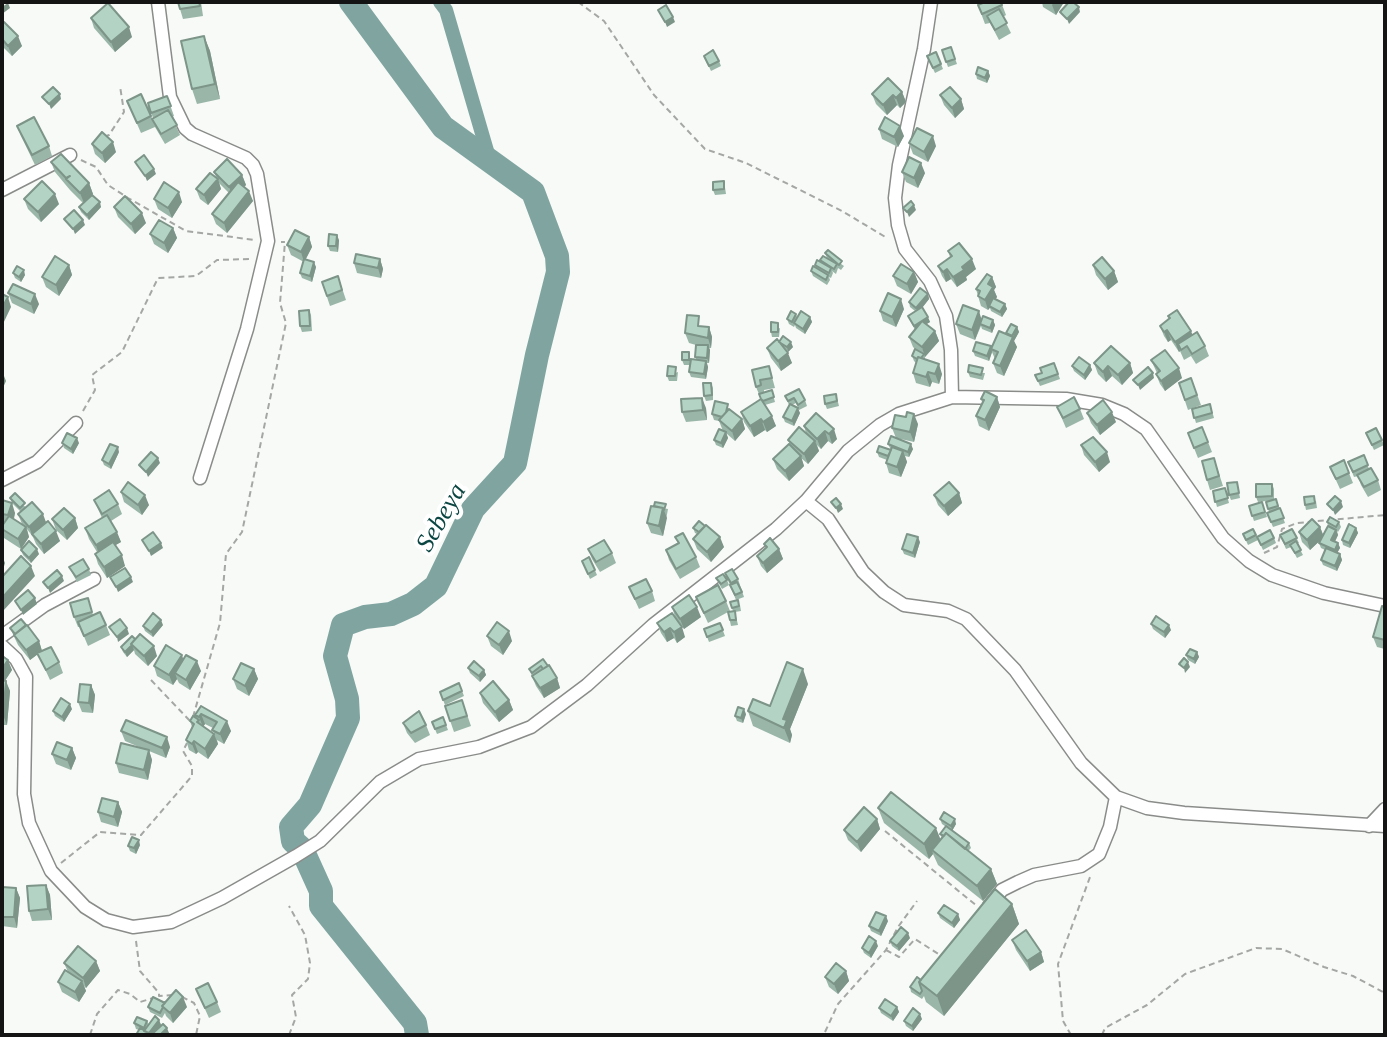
<!DOCTYPE html>
<html>
<head>
<meta charset="utf-8">
<style>
	body { margin:0 }
	#map { position:relative; width:1387px; height:1037px; overflow:hidden; background:#f7faf7; font-family:Georgia,serif }
	canvas { display:block }
	.frame { position:absolute; inset:0; border:4px solid #131413; pointer-events:none }
</style>
</head>
<body>
<div id="map">
<canvas width="1387" height="1037"></canvas>
<div class="frame"></div>
</div>
<script>
const ctx = document.querySelector('canvas').getContext('2d');
ctx.lineJoin = 'round';
const poly = rows => new Path2D(rows.map(r => 'M' + r).join(''));
function trace(path, color, width, dash) { ctx.strokeStyle = color; ctx.lineWidth = width; ctx.lineCap = dash ? 'butt' : 'round'; ctx.setLineDash(dash || []); ctx.stroke(path); }
function fillPath(path, color) { ctx.fillStyle = color; ctx.fill(path, 'evenodd'); }
function drawText(font, color, halo, rows, align = 'center') {
  ctx.font = font + ' Georgia,serif'; ctx.lineWidth = 8; ctx.setLineDash([]); ctx.textBaseline = 'middle'; ctx.strokeStyle = halo; ctx.fillStyle = color; for (const [text, x, y, turn = 0] of rows) {
    ctx.save(); ctx.translate(x, y); ctx.rotate((+turn || 0) * Math.PI / 180); ctx.textAlign = isNaN(turn) ? turn : align; if (halo) ctx.strokeText(text, 0, 0); ctx.fillText(text, 0, 0); ctx.restore();
  }
}
trace(poly([
	[440,2,446,10,490,161]
]), '#80a5a1', 14);
trace(poly([
	[351,2,443,127,533,192,557,256,558,272,537,355,515,463,473,509,436,586,413,604,391,614,365,617,343,625,335,656,347,699,348,718,310,805,291,827,293,841,302,849,321,891,321,906,415,1023,417,1035]
]), '#80a5a1', 24);
const minor = poly([
	[158,2,170,97,185,128,192,134,246,158,253,165,257,174,268,241,247,329,200,478],
	[931,2,924,49,899,165,895,198,898,225,905,249,930,281,946,316,951,350,952,397],
	[2,190,70,155],
	[2,480,37,462,76,423],
	[806,501,828,519,863,572,884,592,904,605,948,611,966,619,1015,670,1081,763,1116,797,1147,808,1184,813,1385,826],
	[2,636,45,605,94,579],
	[2,646,16,659,26,677,24,794,29,823,51,871,85,907,106,920,133,927,171,922,222,898,296,856,320,841,380,782,419,759,479,747,531,727,587,685,653,625,776,529,806,501,848,451,880,425,899,414,952,397,1066,399,1102,405,1124,414,1146,429,1223,538,1249,561,1272,575,1324,593,1385,606],
	[1369,826,1385,809],
	[989,906,1002,890,1018,882,1034,875,1081,866,1099,854,1110,827,1116,797]
]);
trace(minor, '#8a8c8a', 15);
trace(poly([
	[578,2,604,21,654,95,705,149,746,163,842,211,887,238],
	[104,137,109,135,124,112,120,86],
	[81,160,96,167,108,185,128,198,186,231,255,240],
	[83,411,95,390,92,375,122,352,158,278,196,276,217,260,250,259],
	[1264,553,1277,547,1282,529,1297,523,1385,515],
	[151,680,191,722],
	[193,717,220,623,226,554,242,532,286,323,280,303,285,242,281,242],
	[885,831,977,906],
	[61,863,100,832,141,835,192,776,192,766,183,751,187,743],
	[136,941,140,971,159,993,159,996,172,995],
	[886,950,899,957,915,939,943,957],
	[182,997,194,1003,200,1016,196,1035],
	[825,1032,838,1004,886,950,898,927,917,901],
	[90,1035,97,1014,118,990,130,994,140,1002,153,998],
	[289,1035,296,1017,292,995,308,979,310,963,305,935,289,906],
	[1071,1035,1063,1021,1058,964,1090,877],
	[1102,1035,1105,1028,1147,1005,1185,974,1256,948,1282,949,1324,967,1353,976,1385,993]
]), '#a4a7a4', 2, [6, 4]);
trace(minor, '#fff', 12);
fillPath(poly([
	[201,2,203,16,183,19,180,9],
	[981,2,1001,2,1006,15,1003,17,1011,33,999,40,990,23,985,24,978,5,982,3],
	[1042,2,1064,2,1056,15,1043,7],
	[91,18,132,37,115,52,94,28],
	[2,24,22,46,12,56,2,46],
	[204,36,210,51,220,99,197,104,192,89],
	[951,47,957,64,948,67,942,50],
	[936,52,943,69,935,73,927,56],
	[704,56,719,61,721,66,711,71],
	[988,71,990,76,987,83,977,79,976,74],
	[902,92,906,102,900,108,897,105,887,115,876,104,872,94],
	[141,94,152,118,153,118,148,103,167,96,174,116,172,117,180,135,165,144,155,127,141,133,127,101],
	[940,95,961,99,964,109,955,118,944,105],
	[17,126,49,146,52,156,35,165,21,136],
	[879,129,904,136,898,147,882,139],
	[909,143,936,146,928,162,913,154],
	[92,144,116,152,105,163,95,154],
	[51,162,89,183,93,194,90,196,101,207,89,220,81,212,79,207,83,203,70,190,55,172],
	[214,172,242,175,246,185,244,187,253,201,227,233,216,224,212,214,229,193,219,183,221,189,208,205,200,199,196,189,217,179],
	[902,172,925,173,918,188,906,182],
	[724,181,726,194,715,195,713,190],
	[24,199,59,204,41,222,28,209],
	[154,199,182,202,172,218,158,209],
	[114,207,146,223,135,234,118,217],
	[173,228,177,238,168,253,154,244,150,234],
	[309,237,312,247,306,259,316,267,312,282,302,278,300,273,304,262,291,255,287,245],
	[339,240,338,252,330,251,328,246],
	[948,251,976,269,966,277,967,280,957,287,951,279,946,282,942,276,938,266,950,257],
	[825,253,844,266,841,270,838,268,836,274,832,271,833,273,831,278,829,277,830,280,827,285,813,276,811,271,816,268,815,265,821,262,820,260,827,258],
	[380,259,383,269,381,278,357,273,354,263],
	[69,265,72,275,59,296,46,287,42,277],
	[1093,265,1114,271,1118,282,1108,290,1096,275],
	[914,272,918,282,911,294,897,286,893,276],
	[13,273,25,275,21,282,15,278],
	[338,276,346,300,330,306,322,282],
	[992,277,996,287,994,290,997,297,995,299,1005,304,1007,309,1002,317,991,311,990,308,988,310,981,306,978,296,976,289],
	[8,293,39,304,34,314,12,303],
	[928,294,929,299,922,308,930,322,926,324,935,331,939,341,925,357,925,360,942,374,939,384,932,382,930,387,916,383,913,373,916,363,914,361,912,356,915,349,913,347,909,337,915,330,908,316,915,311,910,307,909,302],
	[904,309,896,327,883,321,880,311],
	[309,310,311,315,312,331,302,332,300,326],
	[796,314,797,317,810,317,812,322,805,334,796,328,795,325,794,327,789,324,787,319],
	[1168,316,1205,346,1209,356,1196,364,1191,356,1184,360,1180,351,1179,352,1171,340,1168,342,1164,336,1160,326,1169,319],
	[982,320,993,320,995,325,992,333,982,329,981,326,975,340,960,334,956,324],
	[702,326,709,327,712,337,711,348,709,348,710,350,709,363,707,363,708,367,706,379,691,377,689,372,690,365,684,365,682,360,691,358,691,359,696,360,696,345,689,343,685,333],
	[1017,327,1019,332,1014,341,1017,347,1004,376,997,373,993,363,995,359,992,352,989,361,975,356,973,351,991,348],
	[780,328,779,337,772,337,771,332],
	[779,342,793,347,788,352,786,351,792,363,781,371,771,358,767,348],
	[1151,360,1182,378,1165,391,1160,384,1156,374,1157,373],
	[1054,363,1060,379,1040,386,1035,375,1042,373],
	[1094,363,1130,363,1133,373,1122,385,1112,376,1106,382,1098,374],
	[1090,365,1092,370,1085,380,1074,371,1072,366],
	[769,366,775,388,764,390,764,393,773,395,775,402,765,405,776,426,767,432,765,430,754,437,744,422,741,412,761,399,756,387],
	[678,372,677,381,669,381,667,376],
	[968,372,985,373,983,380,970,377],
	[1191,378,1201,405,1188,410,1179,383],
	[711,383,713,388,713,400,706,401,704,396],
	[836,394,839,406,827,409,825,404],
	[785,396,805,400,807,406,799,410,796,403,792,405,800,413,794,426,785,422,783,417,789,405],
	[997,397,1000,407,989,431,979,426,976,416,982,402,981,399],
	[1210,404,1214,418,1196,423,1192,409],
	[1057,407,1080,409,1084,419,1066,428],
	[706,408,707,420,686,422,682,412],
	[730,409,742,419,745,429,735,441,726,433,728,438,723,448,716,445,714,440,723,431,719,421,714,420,712,414],
	[816,413,837,439,832,444,828,441,821,449,817,445,819,451,808,464,801,458,804,466,789,481,777,469,773,459,790,445,788,440,806,433,804,426],
	[1087,413,1116,422,1100,435,1091,423],
	[906,417,918,424,914,442,896,438,913,449,909,457,905,456,907,462,901,477,889,473,886,463,887,460,879,457,877,452,891,450,888,444,896,438,892,428],
	[1202,427,1212,452,1198,458,1188,433],
	[1366,433,1382,440,1384,445,1374,450],
	[62,443,79,443,73,454,64,448],
	[1081,445,1110,462,1099,472,1084,455],
	[119,452,111,469,104,465,102,460],
	[1364,455,1369,469,1378,480,1381,490,1368,497,1361,485,1358,476,1354,477,1348,462],
	[1214,458,1223,486,1210,490,1207,480],
	[1330,467,1349,473,1353,483,1340,489],
	[1272,484,1274,489,1274,499,1276,499,1285,523,1273,527,1267,513,1269,512,1266,501,1258,502,1256,497],
	[1238,487,1240,498,1231,500,1229,495],
	[1225,488,1229,503,1217,507,1213,491],
	[121,492,149,505,142,515,124,502],
	[959,493,962,503,948,516,938,505,934,495],
	[10,498,26,507,46,522,60,541,44,554,36,544,33,537,27,529,29,537,21,549,4,538,2,532,2,526,4,523,2,523,2,500,15,513,14,519,22,524,18,514,21,512,12,503],
	[94,500,118,504,122,514,111,521,121,542,115,545,125,566,107,578,98,564,95,554,97,552,89,539,85,528,102,518],
	[1316,501,1317,508,1306,510,1305,505],
	[1262,502,1267,517,1254,521,1249,506],
	[651,506,668,509,663,536,651,533,647,523],
	[75,518,78,528,67,540,56,530,52,519],
	[1327,522,1339,522,1341,527,1338,532,1337,531,1338,535,1335,542,1338,543,1340,548,1337,553,1340,554,1342,560,1337,571,1323,565,1321,560,1325,550,1321,548,1319,543,1321,539,1310,550,1302,542,1299,532,1320,527,1323,535,1328,526],
	[693,528,724,547,711,562,697,549,693,539,697,534,695,533],
	[1356,528,1358,533,1350,548,1343,545,1342,540],
	[1253,529,1258,540,1248,545,1243,534],
	[1292,529,1299,543,1297,544,1303,555,1297,558,1291,547,1286,549,1280,535],
	[675,537,696,557,700,567,680,579,669,560,666,550,678,543],
	[1257,537,1274,538,1276,543,1263,550],
	[920,542,915,558,904,554,902,549],
	[764,544,779,549,783,559,767,573,761,566,757,556,766,548],
	[588,549,612,553,616,563,600,572,592,559],
	[21,550,39,554,31,563,23,555],
	[589,557,597,575,590,579,582,561],
	[69,567,89,569,91,575,77,582],
	[725,573,738,579,744,597,736,600],
	[716,578,727,580,729,585,722,589],
	[629,587,652,591,655,601,639,609],
	[696,597,726,601,730,611,733,611,732,608,740,605,741,611,735,612,738,625,731,626,728,612,708,623],
	[88,598,93,615,106,625,110,635,88,646,80,627,78,627,74,617],
	[672,607,701,617,684,629,675,617],
	[1385,607,1385,649,1377,647,1373,637],
	[657,623,685,637,677,643,674,638,667,642,661,633],
	[720,623,725,636,709,642,704,629],
	[1151,624,1171,630,1165,638,1153,629],
	[163,625,153,637,145,631,143,626],
	[10,628,39,641,42,651,59,662,63,673,50,680,38,654,30,660,18,645],
	[132,636,157,656,148,666,135,654,134,650,127,657,123,652,121,647],
	[487,636,512,641,503,655,491,646],
	[1197,652,1199,657,1195,664,1188,660,1186,655],
	[2,656,12,670,5,681,10,691,7,725,2,725],
	[183,659,201,671,190,690,179,683,177,679,173,685,157,676,154,666],
	[548,666,557,678,560,688,544,698,536,686,529,669],
	[468,668,484,670,486,675,480,682,470,673],
	[254,669,258,679,249,696,237,689,233,679],
	[459,683,464,696,445,705,440,692],
	[808,684,790,729,792,735,790,743,753,726,748,711,770,706],
	[91,685,95,695,93,713,82,712,78,702],
	[480,693,509,700,513,710,499,722,483,703],
	[462,700,471,726,454,732,445,706],
	[201,706,231,731,224,744,217,740,218,744,208,759,198,752,196,754,189,750,186,740,192,727,190,721,196,718,195,715],
	[205,724,213,728,214,734,203,727],
	[72,709,64,722,55,716,53,711],
	[746,714,743,723,737,721,735,716],
	[443,717,448,730,437,734,432,722],
	[403,723,426,725,430,735,415,743,407,733],
	[121,731,170,747,166,758,149,751,152,760,148,780,119,773,116,763,146,750,125,741],
	[72,748,76,758,71,770,56,764,52,754],
	[118,802,122,812,118,827,101,822,98,812],
	[878,808,941,840,942,838,940,834,969,843,971,848,968,851,991,869,997,884,983,901,938,865,933,854,929,859,884,823],
	[877,819,880,829,861,852,848,840,844,830],
	[940,819,956,824,952,831,942,824],
	[140,845,136,854,130,851,128,846],
	[46,885,50,895,52,920,32,921,29,911],
	[2,887,16,888,20,898,17,928,2,926],
	[1012,904,1019,924,944,1016,926,1002,924,996,922,999,911,992,910,987,921,980],
	[938,913,958,914,960,920,954,928,940,918],
	[888,921,881,936,871,931,869,926],
	[910,938,899,951,892,946,890,941],
	[1012,940,1041,952,1044,962,1030,971,1016,950],
	[878,946,871,958,864,953,862,948],
	[96,961,100,971,86,988,84,986,86,991,79,1002,62,992,58,982,68,972,64,963],
	[846,971,849,981,838,994,829,987,825,977],
	[196,989,217,1002,221,1012,209,1018],
	[165,1003,187,1007,173,1023,166,1016,165,1013,162,1018,150,1012,148,1007],
	[897,1007,899,1012,893,1021,881,1013,879,1008],
	[922,1019,913,1031,906,1026,904,1021],
	[159,1020,161,1025,169,1033,167,1035,136,1035,139,1030,136,1029,134,1023,147,1021,149,1025]
]), '#9ab6a9');
fillPath(poly([
	[1054,2,1064,2,1056,15,1052,5],
	[8,3,10,8,2,14,2,7],
	[1079,7,1080,12,1069,24,1067,19],
	[673,17,675,22,667,27,665,22],
	[129,27,132,37,115,52,111,42],
	[18,36,22,46,12,56,8,46],
	[204,36,210,51,220,99,215,84],
	[988,71,990,76,987,83,985,78],
	[902,92,906,102,900,108,896,98],
	[60,94,61,99,51,109,49,104],
	[893,95,897,105,887,115,883,105],
	[961,99,964,109,955,118,952,108],
	[900,126,904,136,898,147,894,137],
	[933,136,936,146,928,162,924,152],
	[113,142,116,152,105,163,102,153],
	[921,163,925,173,918,188,914,178],
	[154,169,156,174,147,181,145,176],
	[242,175,246,185,233,197,229,187],
	[218,179,221,189,208,205,204,195],
	[89,183,93,194,84,203,80,193],
	[249,191,253,201,227,233,224,223],
	[179,192,182,202,172,218,168,208],
	[55,194,59,204,41,222,38,212],
	[100,202,101,207,89,220,87,215],
	[914,205,916,210,909,217,907,212],
	[142,213,146,223,135,234,131,224],
	[83,220,85,225,75,234,73,229],
	[173,228,177,238,168,253,164,243],
	[337,235,339,240,338,252,336,246],
	[309,237,312,247,304,262,301,252],
	[380,259,383,269,381,278,378,268],
	[972,259,976,269,966,277,967,280,957,287,953,277,962,267],
	[314,262,316,267,312,282,310,276],
	[69,265,72,275,59,296,56,285],
	[947,269,951,279,946,282,943,272],
	[24,270,25,275,21,282,19,277],
	[1114,271,1118,282,1108,290,1105,279],
	[914,272,918,282,911,294,907,284],
	[992,277,996,287,994,290,997,297,988,310,985,300,988,284],
	[35,294,39,304,34,314,31,304],
	[928,294,929,299,918,313,916,308],
	[8,297,11,307,2,326,2,308],
	[901,299,904,309,896,327,892,317],
	[1005,304,1007,309,1002,317,1000,312],
	[979,311,982,321,975,340,972,330],
	[810,317,812,322,805,334,803,329],
	[928,317,930,322,916,331,914,326],
	[993,320,995,325,992,333,990,328],
	[709,327,712,337,711,348,708,338],
	[1017,327,1019,332,1014,341,1017,347,1004,376,1000,366],
	[1167,330,1171,340,1168,342,1164,332],
	[935,331,939,341,925,357,922,347],
	[1191,331,1195,341,1178,344,1180,351,1179,352,1175,342],
	[791,342,793,347,788,352,787,347],
	[708,345,710,350,709,363,707,358],
	[991,346,992,352,989,361,987,356],
	[788,353,792,363,781,371,778,361],
	[706,361,708,367,706,379,704,374],
	[1130,363,1133,373,1122,385,1118,375],
	[939,364,942,374,939,384,935,374],
	[1090,365,1092,370,1085,380,1084,375],
	[1108,366,1112,376,1106,382,1103,372],
	[1179,368,1182,378,1165,391,1161,381],
	[928,372,932,382,930,387,926,377],
	[1153,373,1154,378,1140,390,1138,385],
	[4,376,6,381,2,390,2,381],
	[997,397,1000,407,989,431,985,420],
	[702,398,706,408,707,420,703,410],
	[798,408,800,413,794,426,792,421],
	[1112,412,1116,422,1100,435,1097,425],
	[914,414,918,424,914,442,910,432],
	[772,416,776,426,767,432,763,422],
	[742,419,745,429,735,441,732,431],
	[761,419,765,430,754,437,750,426],
	[834,429,837,439,832,444,829,434],
	[825,431,828,441,821,449,817,439],
	[726,432,728,438,723,448,721,443],
	[77,438,79,443,73,454,71,449],
	[815,441,819,451,808,464,804,454],
	[911,444,913,449,909,457,908,452],
	[118,447,119,452,111,469,109,464],
	[903,451,907,462,901,477,897,467],
	[1107,452,1110,462,1099,472,1095,462],
	[801,456,804,466,789,481,785,471],
	[158,458,160,463,148,477,146,472],
	[959,493,962,503,948,516,944,506],
	[145,495,149,505,142,515,138,505],
	[1341,501,1343,507,1335,515,1333,510],
	[12,503,15,513,12,525,8,515],
	[841,504,843,509,838,513,836,508],
	[663,508,667,518,663,536,659,526],
	[43,514,47,525,32,534,33,537,29,527],
	[75,518,78,528,67,540,63,530],
	[26,527,29,537,21,549,18,539],
	[1320,527,1324,537,1310,550,1307,540],
	[1356,528,1358,533,1350,548,1349,543],
	[1336,530,1338,535,1333,545,1331,540],
	[56,531,60,541,44,554,41,544],
	[117,532,121,542,99,555,96,545],
	[720,537,724,547,711,562,707,552],
	[918,537,920,542,915,558,913,553],
	[161,543,163,548,151,556,149,551],
	[1338,543,1340,548,1336,555,1335,550],
	[37,549,39,554,31,563,29,558],
	[779,549,783,559,767,573,763,563],
	[1340,554,1342,560,1337,571,1335,566],
	[122,555,125,566,107,578,104,567],
	[3,558,5,563,2,573,2,562],
	[31,566,35,576,3,611,2,598],
	[62,576,64,581,50,593,48,588],
	[131,577,133,582,118,592,116,587],
	[35,598,37,604,23,615,21,610],
	[697,607,701,617,684,629,680,619],
	[161,620,163,625,153,637,151,632],
	[1169,625,1171,630,1165,638,1164,632],
	[682,627,685,637,677,643,674,632],
	[127,628,129,634,118,642,117,637],
	[670,628,674,638,667,642,664,632],
	[509,631,512,641,503,655,499,645],
	[39,641,42,651,30,660,26,650],
	[132,645,134,650,127,657,125,652],
	[154,646,157,656,148,666,144,656],
	[1197,652,1199,657,1195,664,1194,659],
	[182,655,185,665,175,673,177,679,173,685,169,675],
	[8,660,12,670,2,685,2,669],
	[197,661,201,671,190,690,186,680],
	[1188,662,1190,667,1185,673,1184,668],
	[254,669,258,679,249,696,245,686],
	[803,669,808,684,790,729,792,735,790,743,784,728,783,719],
	[484,670,486,675,480,682,479,676],
	[557,678,560,688,544,698,540,688],
	[6,681,10,691,7,725,3,715],
	[91,685,95,695,93,713,89,703],
	[509,700,513,710,499,722,495,712],
	[70,704,72,709,64,722,62,717],
	[744,709,746,714,743,723,741,718],
	[201,714,205,724,203,727,199,717],
	[227,721,231,731,224,744,220,734],
	[214,734,218,744,208,759,205,749],
	[167,737,170,747,166,758,162,748],
	[194,741,198,752,196,754,192,744],
	[72,748,76,758,71,770,67,760],
	[149,750,152,760,148,780,144,770],
	[118,802,122,812,118,827,114,817],
	[877,819,880,829,861,852,857,842],
	[955,819,956,824,952,831,951,826],
	[936,828,942,843,932,850,933,854,929,859,924,844],
	[139,840,140,845,136,854,134,848],
	[991,869,997,884,983,901,977,886],
	[46,885,50,895,52,920,48,909],
	[16,888,20,898,17,928,14,917],
	[1012,904,1019,924,944,1016,937,996],
	[958,914,960,920,954,928,952,923],
	[886,916,888,921,881,936,879,931],
	[908,933,910,938,899,951,897,946],
	[876,941,878,946,871,958,869,953],
	[1041,952,1044,962,1030,971,1027,961],
	[96,961,100,971,86,988,83,978],
	[846,971,849,981,838,994,834,984],
	[82,981,86,991,79,1002,75,992],
	[183,997,187,1007,173,1023,170,1013],
	[897,1007,899,1012,893,1021,891,1016],
	[920,1014,922,1019,913,1031,912,1026],
	[159,1020,161,1025,153,1035,148,1035],
	[167,1028,169,1033,167,1035,160,1035]
]), '#7d9489');
const building = poly([
	[178,2,199,2,200,6,180,9,178,2],
	[985,2,1001,2,1002,5,982,14,978,5,985,2],
	[1069,2,1073,2,1079,7,1067,19,1060,12,1069,2],
	[108,3,129,27,111,42,91,18,108,3],
	[666,5,673,17,665,22,658,10,666,5],
	[999,9,1007,23,995,30,987,16,999,9],
	[4,22,18,36,8,46,2,39,2,24,4,22],
	[204,36,215,84,192,89,181,41,204,36],
	[951,47,955,59,946,62,942,50,951,47],
	[713,50,719,61,709,66,704,56,713,50],
	[936,52,941,64,933,68,927,56,936,52],
	[978,67,988,71,985,78,976,74,978,67],
	[888,78,902,92,896,98,893,95,883,105,872,94,888,78],
	[53,87,60,94,49,104,42,97,53,87],
	[950,87,961,99,952,108,940,95,950,87],
	[141,94,151,116,137,123,127,101,141,94],
	[167,96,171,106,151,113,148,103,167,96],
	[168,110,177,125,161,134,152,119,168,110],
	[34,117,49,146,32,155,17,126,34,117],
	[885,117,900,126,894,137,879,129,885,117],
	[917,128,933,136,924,152,909,143,917,128],
	[102,132,113,142,102,153,92,144,102,132],
	[61,154,89,183,80,193,66,179,70,176,66,178,51,162,61,154],
	[144,155,154,169,145,176,135,162,144,155],
	[909,157,921,163,914,178,902,172,909,157],
	[227,159,242,175,229,187,214,172,227,159],
	[210,173,218,179,204,195,196,189,210,173],
	[42,181,55,194,38,212,24,199,42,181],
	[724,181,724,189,713,190,713,182,724,181],
	[164,182,179,192,168,208,154,199,164,182],
	[238,182,249,191,224,223,212,214,238,182],
	[92,195,100,202,87,215,79,207,92,195],
	[125,196,142,213,131,224,114,207,125,196],
	[911,201,914,205,907,212,903,208,911,201],
	[74,210,83,220,73,229,64,219,74,210],
	[159,220,173,228,164,243,150,234,159,220],
	[295,230,309,237,301,252,287,245,295,230],
	[329,234,337,235,336,246,328,246,329,234],
	[959,243,972,259,962,267,964,270,953,277,947,269,943,272,938,266,952,256,948,251,959,243],
	[828,250,842,261,839,265,825,253,828,250],
	[356,254,380,259,378,268,354,263,356,254],
	[55,256,69,265,56,285,42,277,55,256],
	[823,256,837,264,834,269,820,260,823,256],
	[1102,257,1114,271,1105,279,1093,265,1102,257],
	[304,259,314,262,310,276,300,273,304,259],
	[817,260,831,268,829,273,815,265,817,260],
	[901,264,914,272,907,284,893,276,901,264],
	[17,266,24,270,19,277,13,273,17,266],
	[813,266,828,275,826,280,811,271,813,266],
	[987,274,992,277,988,284,993,287,985,300,978,296,980,291,976,289,987,274],
	[338,276,342,290,327,296,322,282,338,276],
	[13,284,35,294,31,304,8,293,13,284],
	[920,288,928,294,916,308,909,302,920,288],
	[888,293,901,299,892,317,880,311,888,293],
	[2,294,8,297,2,308,2,294],
	[993,298,1005,304,1000,312,989,306,993,298],
	[963,305,979,311,972,330,956,324,963,305],
	[922,307,928,317,914,326,908,316,922,307],
	[309,310,310,326,300,326,299,311,309,310],
	[1177,310,1191,331,1175,342,1167,330,1164,332,1160,326,1170,318,1168,316,1177,310],
	[791,311,796,314,792,322,787,319,791,311],
	[801,311,810,317,803,329,794,323,801,311],
	[687,315,699,316,698,326,709,327,708,338,685,333,687,315],
	[983,316,993,320,990,328,980,324,983,316],
	[922,321,935,331,922,347,909,337,922,321],
	[771,322,778,323,778,332,771,332,771,322],
	[1011,324,1017,327,1012,336,1006,333,1011,324],
	[999,331,1013,337,1000,366,993,363,998,352,991,349,999,331],
	[1197,332,1205,346,1192,354,1187,346,1181,350,1178,344,1197,332],
	[783,336,791,342,787,347,779,342,783,336],
	[777,339,788,353,778,361,767,348,777,339],
	[976,342,991,346,987,356,973,351,976,342],
	[696,345,708,345,707,358,695,357,696,345],
	[1111,346,1130,363,1118,375,1108,366,1103,372,1094,363,1111,346],
	[915,349,924,354,921,358,918,357,917,359,912,356,915,349],
	[1165,350,1179,368,1161,381,1156,374,1160,371,1151,360,1165,350],
	[682,352,689,352,689,360,682,360,682,352],
	[918,357,939,364,935,374,928,372,926,377,913,373,918,357],
	[1079,357,1090,365,1084,375,1072,366,1079,357],
	[691,359,706,361,704,374,689,372,691,359],
	[1054,363,1058,374,1038,381,1035,375,1042,373,1040,368,1054,363],
	[969,365,983,368,981,375,968,372,969,365],
	[668,366,676,367,675,376,667,376,668,366],
	[769,366,772,378,760,380,761,385,756,387,752,370,769,366],
	[1148,367,1153,373,1138,385,1133,380,1148,367],
	[1191,378,1197,395,1185,400,1179,383,1191,378],
	[703,383,711,383,712,395,704,396,703,383],
	[799,389,805,400,798,405,794,398,788,401,785,396,799,389],
	[772,390,774,397,763,401,761,399,759,394,772,390],
	[985,391,997,397,985,420,976,416,984,400,981,399,985,391],
	[836,394,837,401,825,404,824,396,836,394],
	[1074,397,1080,409,1063,418,1057,407,1074,397],
	[702,398,703,410,682,412,681,399,702,398],
	[761,399,772,416,763,422,761,419,750,426,741,412,761,399],
	[1103,400,1112,412,1097,425,1087,413,1103,400],
	[715,401,728,404,726,412,722,417,712,414,715,401],
	[790,404,798,408,792,421,783,417,790,404],
	[1210,404,1212,413,1194,418,1192,409,1210,404],
	[729,409,742,419,732,431,719,420,729,409],
	[907,412,914,414,910,432,892,428,895,415,906,417,907,412],
	[816,413,834,429,829,434,825,431,817,439,804,426,816,413],
	[799,427,815,441,804,454,788,440,799,427],
	[1202,427,1208,442,1194,448,1188,433,1202,427],
	[1376,428,1382,440,1372,445,1366,433,1376,428],
	[719,429,726,432,721,443,714,440,719,429],
	[67,433,77,438,71,449,62,443,67,433],
	[891,436,911,444,908,452,888,444,891,436],
	[1093,437,1107,452,1095,462,1081,445,1093,437],
	[110,444,118,447,109,464,102,460,110,444],
	[789,444,801,456,785,471,773,459,789,444],
	[879,446,891,450,888,456,877,452,879,446],
	[892,447,903,451,897,467,886,463,892,447],
	[151,452,158,458,146,472,139,465,151,452],
	[1364,455,1368,465,1353,472,1348,462,1364,455],
	[1214,458,1219,476,1207,480,1202,461,1214,458],
	[1344,460,1349,473,1336,479,1330,467,1344,460],
	[1371,468,1378,480,1364,487,1357,475,1371,468],
	[128,482,145,495,138,505,121,492,128,482],
	[949,482,959,493,944,506,934,495,949,482],
	[1237,482,1239,493,1229,495,1227,483,1237,482],
	[1256,484,1272,484,1272,496,1256,497,1256,484],
	[1225,488,1228,498,1215,502,1213,491,1225,488],
	[109,490,118,504,102,514,94,500,109,490],
	[15,493,25,503,20,508,10,498,15,493],
	[1314,496,1315,503,1305,505,1304,497,1314,496],
	[1335,496,1341,501,1333,510,1327,504,1335,496],
	[836,498,841,504,836,508,831,502,836,498],
	[1276,499,1278,506,1268,509,1266,502,1276,499],
	[2,500,12,503,8,515,2,514,2,500],
	[32,502,43,514,29,527,18,514,32,502],
	[655,502,666,504,664,510,663,510,663,508,654,506,655,502],
	[1262,502,1265,512,1252,516,1249,506,1262,502],
	[651,506,663,508,659,526,647,523,651,506],
	[64,508,75,518,63,530,52,519,64,508],
	[1280,508,1284,518,1271,522,1267,513,1280,508],
	[107,515,117,532,96,545,85,528,107,515],
	[9,516,26,527,18,539,2,529,2,526,9,516],
	[1330,517,1339,522,1336,527,1327,522,1330,517],
	[1312,519,1320,527,1307,540,1299,532,1312,519],
	[48,521,56,531,41,544,32,534,48,521],
	[699,521,705,526,699,532,693,528,699,521],
	[1349,524,1356,528,1349,543,1342,540,1349,524],
	[706,525,720,537,707,552,693,539,706,525],
	[1328,526,1336,530,1331,540,1338,543,1335,550,1319,543,1328,526],
	[1253,529,1256,535,1246,540,1243,534,1253,529],
	[1292,529,1297,538,1285,544,1280,535,1292,529],
	[1270,530,1274,538,1261,545,1257,537,1270,530],
	[153,532,161,543,149,551,142,540,153,532],
	[683,533,696,557,676,569,666,550,679,543,675,537,683,533],
	[907,534,918,537,913,553,902,549,907,534],
	[770,538,779,549,763,563,757,556,767,547,764,544,770,538],
	[604,540,612,553,596,562,588,549,604,540],
	[29,541,37,549,29,558,21,550,29,541],
	[1296,541,1301,550,1295,553,1290,545,1296,541],
	[113,542,122,555,104,567,95,554,113,542],
	[1326,548,1340,554,1335,566,1321,560,1326,548],
	[21,556,31,566,2,598,2,577,21,556],
	[589,557,595,570,588,574,582,561,589,557],
	[83,559,89,569,76,577,69,567,83,559],
	[125,568,131,577,116,587,110,577,125,568],
	[732,569,738,579,731,583,725,573,732,569],
	[57,570,62,576,48,588,43,582,57,570],
	[723,574,727,580,721,584,716,578,723,574],
	[646,579,652,591,635,599,629,587,646,579],
	[737,582,742,592,735,595,730,585,737,582],
	[718,585,726,601,704,613,696,597,718,585],
	[28,590,35,598,21,610,15,601,28,590],
	[689,595,697,607,680,619,672,607,689,595],
	[88,598,92,612,74,617,70,603,88,598],
	[738,600,739,606,732,608,730,602,738,600],
	[1382,606,1385,607,1385,640,1373,637,1382,606],
	[735,611,736,620,730,620,728,612,735,611],
	[100,612,106,625,84,636,78,622,100,612],
	[153,613,161,620,151,632,143,626,153,613],
	[672,613,682,627,674,632,670,628,664,632,657,623,672,613],
	[1156,616,1169,625,1164,632,1151,624,1156,616],
	[21,619,26,625,15,634,10,628,21,619],
	[120,619,127,628,117,637,109,627,120,619],
	[497,622,509,631,499,645,487,636,497,622],
	[720,623,723,630,707,637,704,629,720,623],
	[27,625,39,641,26,650,14,635,27,625],
	[140,634,154,646,144,656,131,644,140,634],
	[132,636,135,639,131,644,132,645,125,652,121,647,132,636],
	[166,645,182,655,169,675,154,666,166,645],
	[51,647,59,662,46,670,37,653,51,647],
	[1190,649,1197,652,1194,659,1186,655,1190,649],
	[186,655,197,661,186,680,175,673,186,655],
	[2,656,8,660,2,669,2,656],
	[1184,658,1188,662,1184,668,1179,664,1184,658],
	[543,659,548,666,543,669,541,666,532,673,529,669,543,659],
	[474,661,484,670,479,676,468,668,474,661],
	[787,662,803,669,783,719,787,720,784,728,748,711,753,699,770,706,787,662],
	[241,663,254,669,245,686,233,679,241,663],
	[549,665,557,678,540,688,532,676,549,665],
	[2,680,6,681,3,715,2,715,2,680],
	[493,681,509,700,495,712,480,693,493,681],
	[459,683,462,691,443,700,440,692,459,683],
	[80,684,91,685,89,703,78,702,80,684],
	[61,698,70,704,62,717,53,711,61,698],
	[462,700,467,716,450,721,445,706,462,700],
	[201,706,227,721,220,734,212,730,217,722,201,714,199,717,195,715,201,706],
	[738,707,744,709,741,718,735,716,738,707],
	[419,711,426,725,411,733,403,723,419,711],
	[193,716,199,720,197,722,214,734,205,749,194,741,192,744,186,740,194,724,190,721,193,716],
	[443,717,446,725,435,729,432,722,443,717],
	[126,720,167,737,162,748,121,731,126,720],
	[57,742,72,748,67,760,52,754,57,742],
	[121,743,149,750,144,770,116,763,121,743],
	[891,792,936,828,924,844,878,808,891,792],
	[102,798,118,802,114,817,98,812,102,798],
	[864,807,877,819,857,842,844,830,864,807],
	[944,812,955,819,951,826,940,819,944,812],
	[946,826,969,843,965,849,946,833,944,836,940,834,946,826],
	[946,833,991,869,977,886,932,850,946,833],
	[132,837,139,840,134,848,128,846,132,837],
	[46,885,48,909,29,911,27,886,46,885],
	[2,887,16,888,14,917,2,917,2,887],
	[995,889,1012,904,937,996,919,982,995,889],
	[944,905,958,914,952,923,938,913,944,905],
	[876,912,886,916,879,931,869,926,876,912],
	[901,927,908,933,897,946,890,941,901,927],
	[1026,930,1041,952,1027,961,1012,940,1026,930],
	[869,936,876,941,869,953,862,948,869,936],
	[78,946,96,961,83,978,64,963,78,946],
	[836,963,846,971,834,984,825,977,836,963],
	[65,970,82,981,75,992,58,982,65,970],
	[917,977,921,980,919,982,922,991,920,994,910,987,917,977],
	[208,983,217,1002,205,1008,196,989,208,983],
	[176,990,183,997,170,1013,162,1006,176,990],
	[153,997,165,1003,162,1006,163,1007,160,1013,148,1007,153,997],
	[885,999,897,1007,891,1016,879,1008,885,999],
	[913,1008,920,1014,912,1026,904,1021,913,1008],
	[155,1016,159,1020,149,1033,144,1031,155,1016],
	[137,1017,147,1021,144,1028,134,1023,137,1017],
	[163,1024,167,1028,160,1035,153,1035,152,1034,163,1024],
	[140,1028,152,1035,136,1035,140,1028]
]);
fillPath(building, '#b3d4c4');
trace(building, '#7d9489', 2);
drawText('italic 26px', '#0c4643', '#fff', [
	["Sebeya",442,518,-60]
]);
</script>
</body>
</html>
